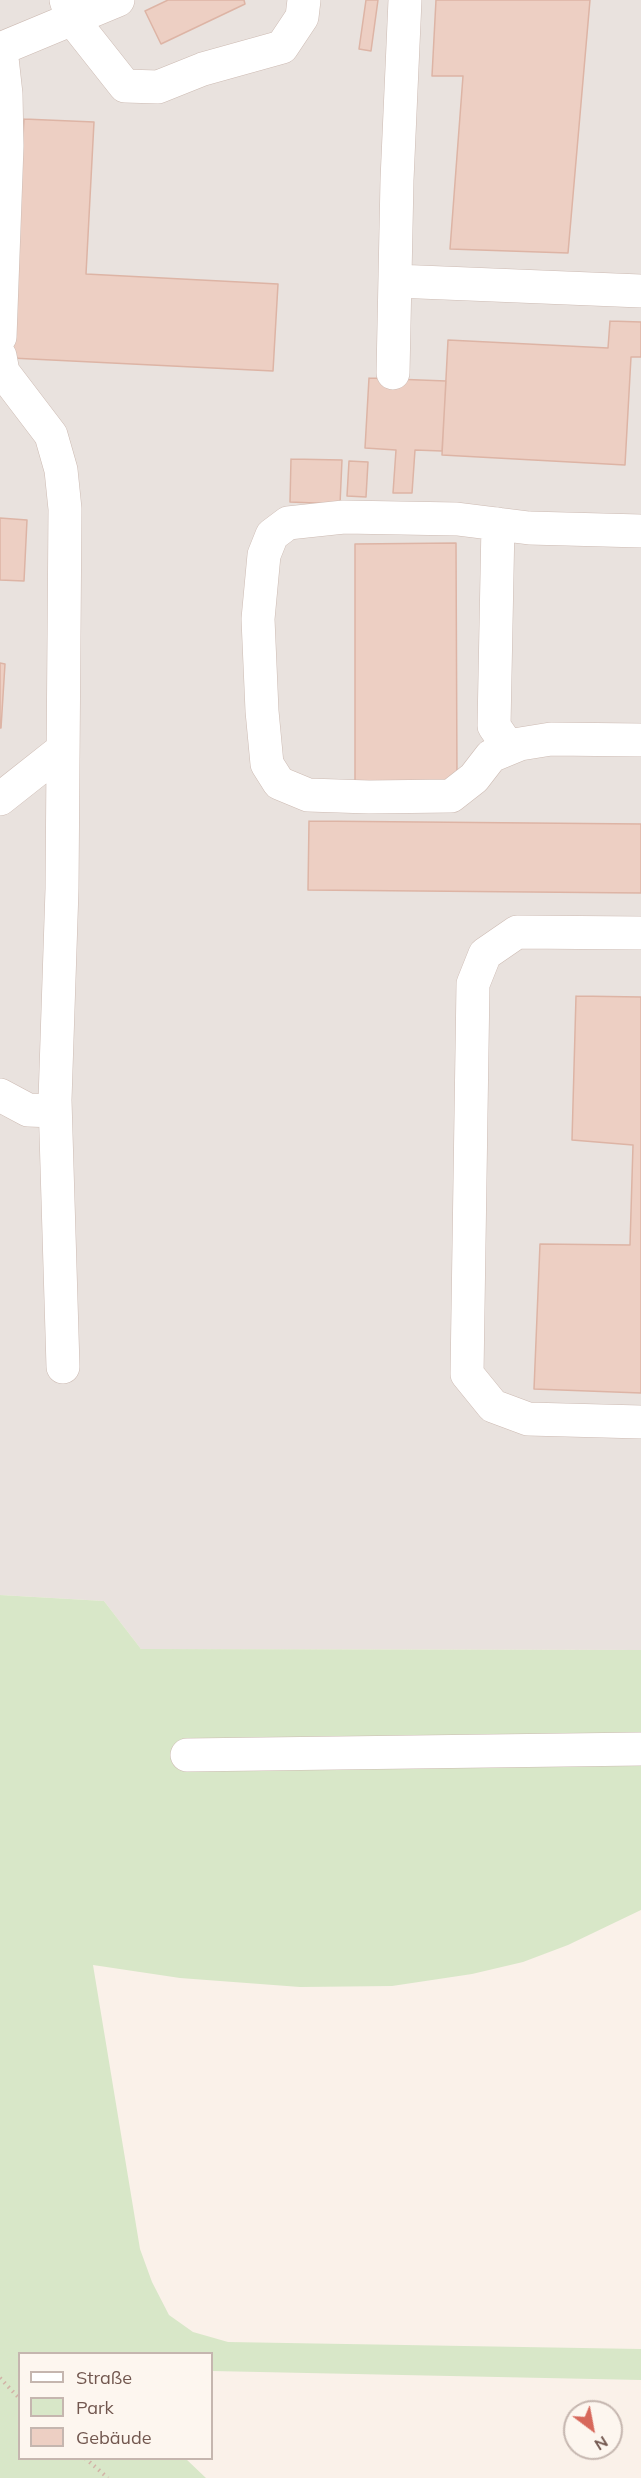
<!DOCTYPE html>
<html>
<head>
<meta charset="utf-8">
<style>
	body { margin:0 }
	#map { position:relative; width:641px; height:2478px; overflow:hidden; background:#faf1e9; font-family:Mulish,sans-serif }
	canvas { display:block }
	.legend { position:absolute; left:18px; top:2352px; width:195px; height:108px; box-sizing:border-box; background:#fdf6ef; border:2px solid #c5b6af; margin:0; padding:8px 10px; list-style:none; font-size:18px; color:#72574f }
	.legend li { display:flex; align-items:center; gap:12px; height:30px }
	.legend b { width:30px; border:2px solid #c5b6af }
	.north { position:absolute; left:563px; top:2400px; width:60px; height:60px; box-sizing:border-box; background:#fdf6ef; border:2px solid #c5b6af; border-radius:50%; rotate:148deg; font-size:16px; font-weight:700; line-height:24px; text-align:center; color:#72574f }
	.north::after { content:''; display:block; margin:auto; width:21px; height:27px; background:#d7685b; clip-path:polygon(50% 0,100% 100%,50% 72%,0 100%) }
</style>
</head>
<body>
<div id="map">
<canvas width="641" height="2478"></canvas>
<ul class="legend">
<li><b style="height:8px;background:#fff"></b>Straße</li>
<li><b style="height:16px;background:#d8e7c8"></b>Park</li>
<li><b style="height:16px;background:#edcfc3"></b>Gebäude</li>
</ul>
<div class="north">N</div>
</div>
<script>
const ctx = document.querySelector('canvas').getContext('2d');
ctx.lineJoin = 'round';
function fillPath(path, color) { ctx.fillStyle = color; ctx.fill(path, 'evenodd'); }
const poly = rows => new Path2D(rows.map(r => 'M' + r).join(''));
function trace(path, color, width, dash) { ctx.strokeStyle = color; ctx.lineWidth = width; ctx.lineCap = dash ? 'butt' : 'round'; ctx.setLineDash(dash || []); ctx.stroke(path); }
fillPath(poly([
	[0,0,641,0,641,1650,141,1649,104,1601,0,1595]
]), '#e9e2de');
fillPath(poly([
	[0,1595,104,1601,141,1649,641,1650,641,1910,568,1945,523,1962,472,1974,392,1986,300,1987,180,1978,93,1965,140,2249,152,2282,169,2315,193,2332,228,2342,641,2349,641,2380,212,2371,212,2354,20,2354,20,2458,186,2459,206,2478,0,2478]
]), '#d8e7c8');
const building = poly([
	[168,0,244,0,245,4,161,44,145,11,168,0],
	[366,0,378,0,371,51,359,49,366,0],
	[436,0,590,0,568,253,450,249,463,76,432,76,436,0],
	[24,119,94,122,86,274,278,284,273,371,11,358,24,119],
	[610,321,641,322,641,357,631,357,625,465,442,455,448,340,608,348,610,321],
	[369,378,446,381,442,451,415,450,412,493,393,493,396,450,365,448,369,378],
	[291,459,342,460,340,504,290,502,291,459],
	[349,461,368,462,366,497,347,496,349,461],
	[0,518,27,520,24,581,0,580,0,518],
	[456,543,457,782,355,783,355,544,456,543],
	[0,663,5,664,1,728,0,728,0,663],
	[309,821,641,824,641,893,308,890,309,821],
	[576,996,641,997,641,1393,534,1389,540,1244,630,1245,633,1145,572,1140,576,996]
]);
fillPath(building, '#edcfc3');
trace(building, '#ddb4a5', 1.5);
const minor = poly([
	[66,0,72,19,125,86,158,87,203,69,282,47,302,17,304,0],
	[0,49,118,0],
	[395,281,641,291],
	[0,337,7,146,6,94,1,49],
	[0,356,3,372,51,435,61,470,65,509,62,889,55,1100,63,1367],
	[393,373,397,180,405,0],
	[498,524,494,726,509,748],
	[641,531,529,528,457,519,344,517,288,523,272,535,264,555,258,619,262,711,267,764,279,783,308,795,369,797,451,796,474,778,491,756,520,744,551,739,641,740],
	[0,799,62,750],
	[641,933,517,932,485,954,473,984,467,1374,493,1406,528,1419,641,1422],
	[0,1095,28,1110,55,1111],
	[187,1755,641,1749]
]);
trace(minor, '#cdbbb3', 34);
trace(poly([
	[0,2378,20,2399],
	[85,2458,108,2478]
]), '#d2b2a6', 4, [1.5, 4.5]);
trace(minor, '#fff', 33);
</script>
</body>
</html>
